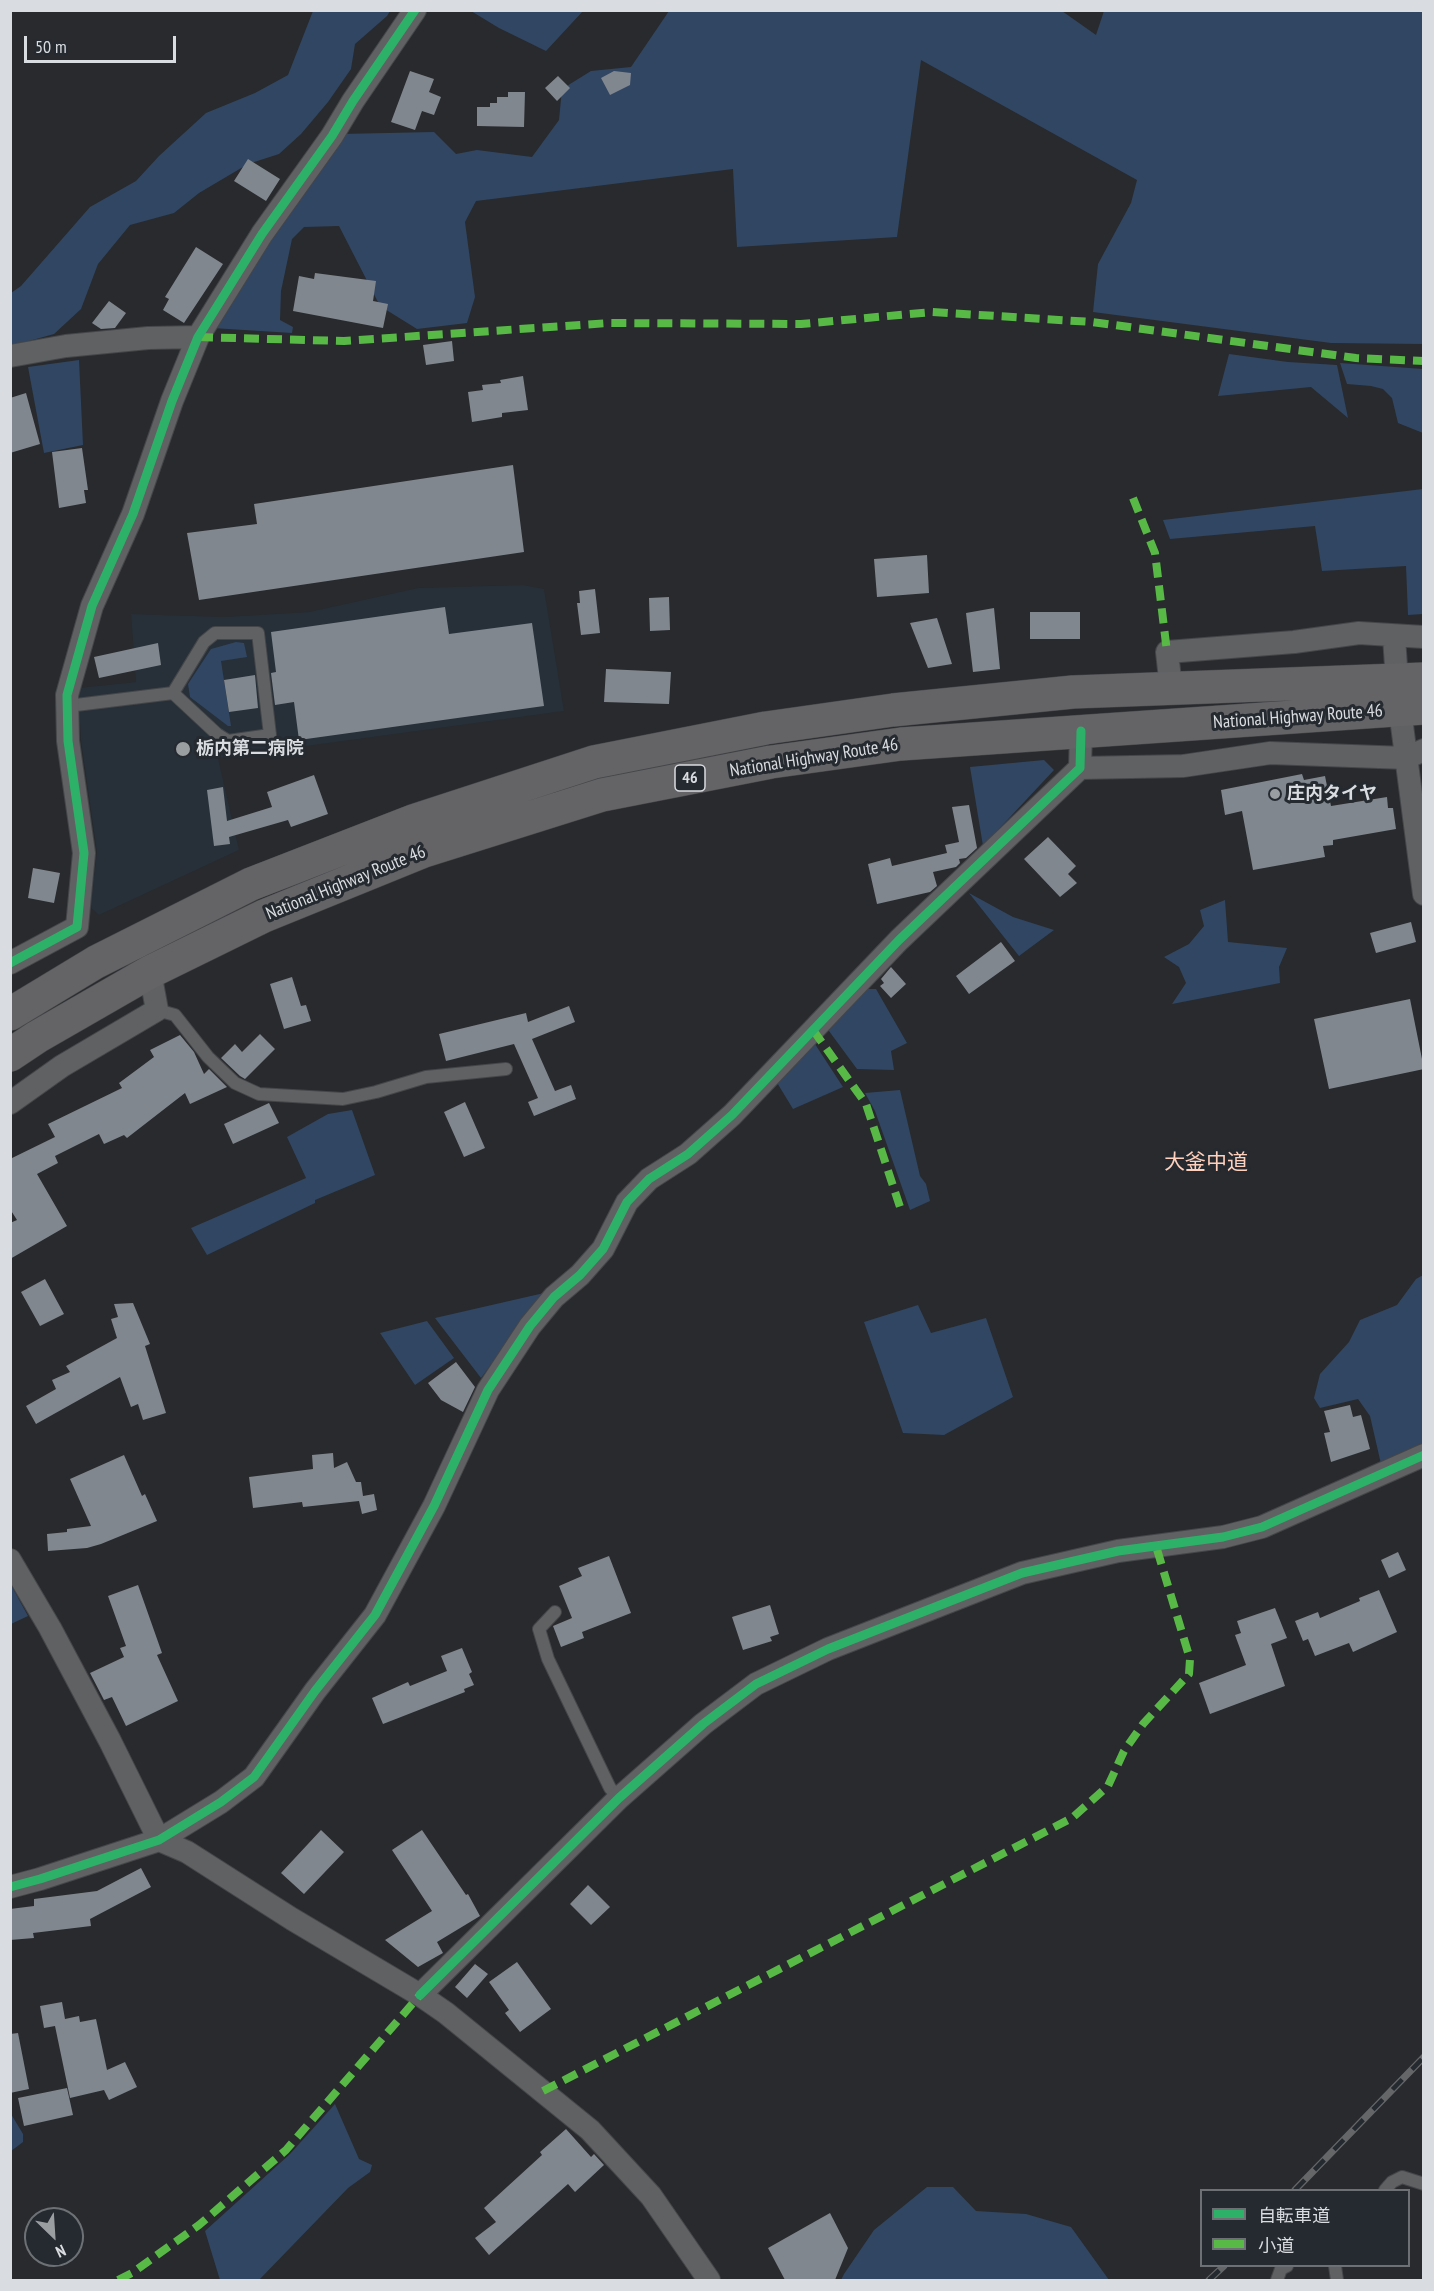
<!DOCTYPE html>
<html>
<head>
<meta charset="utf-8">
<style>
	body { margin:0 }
	#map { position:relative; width:1434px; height:2291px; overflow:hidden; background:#282a2d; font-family:"PT Sans Narrow","Noto Sans JP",sans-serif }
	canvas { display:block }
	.frame { position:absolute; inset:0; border:12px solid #d9dce0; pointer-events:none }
	.legend { position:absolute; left:1200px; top:2189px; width:210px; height:78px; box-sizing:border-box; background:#252a30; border:2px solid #6d7176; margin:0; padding:8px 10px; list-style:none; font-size:18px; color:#d9dce0 }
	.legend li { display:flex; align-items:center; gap:12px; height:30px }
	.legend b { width:30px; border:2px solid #6d7176 }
	.north { position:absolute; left:24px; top:2207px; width:60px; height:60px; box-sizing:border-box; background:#252a30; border:2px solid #6d7176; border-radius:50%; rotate:155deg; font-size:16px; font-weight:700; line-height:24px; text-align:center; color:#d9dce0 }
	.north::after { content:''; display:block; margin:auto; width:21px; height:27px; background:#9b9ea1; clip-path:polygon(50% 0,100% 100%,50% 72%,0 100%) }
	.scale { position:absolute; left:24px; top:36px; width:152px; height:27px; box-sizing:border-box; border:3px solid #d9dce0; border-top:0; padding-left:8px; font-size:18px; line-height:21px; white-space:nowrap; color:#d9dce0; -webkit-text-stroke:4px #252a30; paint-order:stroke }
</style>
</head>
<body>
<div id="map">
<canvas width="1434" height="2291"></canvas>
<div class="frame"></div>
<ul class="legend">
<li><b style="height:8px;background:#2db169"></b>自転車道</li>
<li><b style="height:8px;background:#58b947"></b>小道</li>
</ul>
<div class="north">N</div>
<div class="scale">50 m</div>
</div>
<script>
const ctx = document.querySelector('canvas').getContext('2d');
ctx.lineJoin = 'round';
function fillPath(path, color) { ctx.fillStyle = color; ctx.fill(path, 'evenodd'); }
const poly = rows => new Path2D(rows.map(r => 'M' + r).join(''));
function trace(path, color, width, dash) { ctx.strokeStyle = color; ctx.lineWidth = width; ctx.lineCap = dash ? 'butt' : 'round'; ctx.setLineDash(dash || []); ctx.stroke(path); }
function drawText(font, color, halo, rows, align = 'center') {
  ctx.font = font + ' "PT Sans Narrow","Noto Sans JP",sans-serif'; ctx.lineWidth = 6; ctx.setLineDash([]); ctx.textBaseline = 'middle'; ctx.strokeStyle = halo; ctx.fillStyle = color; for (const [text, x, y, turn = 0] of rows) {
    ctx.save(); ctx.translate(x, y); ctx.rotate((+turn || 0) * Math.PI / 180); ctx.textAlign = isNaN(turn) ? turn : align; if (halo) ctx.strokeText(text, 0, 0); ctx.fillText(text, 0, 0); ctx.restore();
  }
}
fillPath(poly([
	[523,585,544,589,564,711,218,758,239,850,99,915,90,907,97,852,81,740,78,688,136,682,131,614,225,617,309,612,418,588]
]), '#272f38');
fillPath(poly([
	[313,11,390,11,387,16,355,44,351,69,328,102,301,134,279,154,248,164,199,193,174,213,130,225,98,264,81,309,54,334,11,346,11,293,21,286,90,207,136,181,159,156,206,113,255,93,288,75],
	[471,11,583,11,546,51,499,28],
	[669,11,1062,11,1096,35,1104,11,1423,11,1423,344,1331,343,1093,312,1098,264,1131,203,1137,180,921,60,897,237,737,247,733,169,476,201,465,222,475,297,467,323,417,329,380,306,339,226,304,227,292,239,281,291,280,320,293,327,292,333,212,328,340,134,434,132,456,154,477,150,532,157,559,120,562,89,591,71,631,67],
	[1229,354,1288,362,1337,365,1348,418,1311,387,1218,396],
	[79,360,83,445,44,453,28,367],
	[1340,363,1423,369,1423,433,1398,423,1392,398,1383,389,1371,386,1347,384],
	[1423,489,1423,614,1408,615,1406,566,1322,571,1315,526,1170,539,1163,520],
	[236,642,244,643,247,657,221,661,231,726,228,726,190,697,188,684,211,649],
	[1044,760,1054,770,983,846,970,767],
	[969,893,1013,917,1054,930,1019,956],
	[1225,900,1228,942,1287,948,1279,967,1280,983,1172,1004,1186,983,1179,967,1164,957,1189,944,1204,926,1200,910],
	[862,989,876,989,907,1043,891,1051,894,1070,857,1069,826,1027],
	[813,1041,843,1087,793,1109,776,1081],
	[900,1090,920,1176,926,1184,930,1201,910,1210,875,1111,865,1093],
	[352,1110,375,1175,315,1200,315,1203,207,1255,191,1228,306,1178,287,1137,328,1114],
	[1423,1275,1423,1444,1381,1464,1370,1416,1358,1399,1320,1408,1314,1398,1320,1374,1349,1342,1360,1320,1397,1305,1416,1279],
	[544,1293,481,1378,435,1318],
	[918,1305,931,1333,986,1318,1013,1397,944,1435,903,1433,864,1322],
	[427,1321,454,1358,415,1385,380,1333],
	[11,1585,28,1616,11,1624,10,1624],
	[335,2104,359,2159,372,2165,370,2172,348,2188,259,2280,220,2280,205,2231,290,2154],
	[11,2114,23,2134,23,2142,11,2151],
	[927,2187,953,2187,976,2211,1026,2214,1071,2227,1109,2280,841,2280,844,2274,874,2230]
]), '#314662');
fillPath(poly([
	[410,71,434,79,429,92,441,97,434,115,422,111,415,130,391,122],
	[614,71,631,73,630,85,610,95,601,78],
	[558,76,570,88,557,101,545,88],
	[508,92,525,92,524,127,477,126,477,107,490,107,490,103,497,103,497,97,508,97],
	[248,159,280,179,266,201,234,181],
	[196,247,223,264,184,323,163,310,169,299,165,297],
	[315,273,376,281,373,301,388,304,383,328,293,311,299,276,314,279],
	[109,301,126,313,115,328,101,329,92,323],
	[452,341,454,361,426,365,423,345],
	[523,376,528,410,502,413,502,417,472,422,468,392,483,390,482,385,501,383,500,380],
	[26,393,40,444,10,453,10,398],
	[82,448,88,490,84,490,86,503,59,508,52,452],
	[513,465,524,552,199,600,187,533,257,524,254,504],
	[927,555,929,593,877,597,874,559],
	[595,589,600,633,581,635,577,603,580,603,579,591],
	[669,597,670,630,650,631,649,598],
	[445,607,449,634,532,623,544,706,299,740,294,702,275,705,271,673,276,672,271,632],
	[994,608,1000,669,973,672,966,613],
	[1030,612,1080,612,1080,639,1030,639],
	[937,618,952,664,928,668,910,623],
	[158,643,161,665,99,678,94,657],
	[606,669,671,672,669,704,604,702],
	[255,675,258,708,229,712,224,680],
	[1302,774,1304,780,1325,776,1331,806,1387,797,1388,808,1393,808,1396,829,1333,840,1333,845,1323,846,1325,857,1253,870,1242,811,1225,815,1221,790],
	[314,775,328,814,291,827,288,820,229,837,230,844,214,846,207,790,223,787,227,821,272,807,267,792],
	[969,805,977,848,966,858,959,859,960,863,956,867,933,872,937,886,930,892,877,904,868,864,890,858,892,866,947,853,945,845,959,842,952,807],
	[1048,837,1076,866,1068,874,1077,883,1060,897,1024,859],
	[33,868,60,873,54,903,28,898],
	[1411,922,1416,942,1376,953,1370,933],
	[1001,942,1015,961,969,994,956,976],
	[891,967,906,984,891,998,880,986,884,983,881,979],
	[292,977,301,1006,306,1005,311,1021,284,1029,270,984],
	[1410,999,1424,1069,1329,1089,1314,1019],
	[569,1006,575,1022,532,1039,555,1091,571,1085,576,1099,534,1116,528,1102,538,1098,514,1044,446,1061,439,1034,526,1013,528,1022],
	[260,1034,275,1049,245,1079,240,1076,221,1058,235,1044,242,1052],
	[180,1035,194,1052,204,1074,209,1069,227,1087,190,1104,185,1093,127,1138,124,1135,104,1144,99,1134,55,1156,58,1163,37,1174,67,1226,10,1259,10,1223,17,1220,10,1209,10,1159,55,1137,48,1124,122,1088,119,1083,154,1057,150,1050],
	[465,1102,485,1148,464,1157,444,1112],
	[269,1103,279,1123,233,1144,224,1124],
	[45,1279,64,1314,40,1326,21,1292],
	[133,1303,150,1344,145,1346,166,1413,143,1420,138,1404,131,1407,120,1377,36,1424,26,1406,56,1389,52,1380,70,1372,66,1366,117,1338,111,1319,118,1317,114,1304],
	[456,1362,475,1387,463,1412,441,1400,428,1383],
	[1350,1405,1353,1417,1361,1415,1370,1449,1331,1462,1324,1433,1330,1432,1324,1411],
	[333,1453,334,1468,347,1462,356,1482,361,1482,363,1496,374,1494,377,1510,362,1514,359,1501,303,1507,302,1502,253,1508,249,1477,313,1469,312,1455],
	[124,1455,142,1496,145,1494,157,1521,101,1544,87,1548,48,1551,47,1534,67,1532,67,1529,91,1526,70,1479],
	[1398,1552,1406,1570,1389,1578,1381,1560],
	[609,1556,631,1613,582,1632,584,1638,561,1647,553,1626,572,1618,559,1586,582,1576,578,1568],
	[138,1585,162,1653,157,1655,178,1701,126,1726,112,1697,104,1700,90,1673,124,1657,120,1648,126,1646,108,1596],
	[1379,1590,1397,1632,1353,1652,1349,1643,1315,1656,1308,1639,1303,1641,1295,1621,1318,1612,1320,1618,1360,1601,1359,1598],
	[770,1605,779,1634,770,1637,772,1641,743,1650,732,1617],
	[1275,1608,1287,1638,1271,1644,1285,1686,1210,1714,1199,1683,1246,1665,1235,1635,1241,1633,1237,1621],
	[462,1648,472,1672,469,1674,474,1685,464,1689,465,1692,383,1724,372,1698,408,1682,410,1686,447,1671,441,1656],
	[321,1830,344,1852,304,1894,281,1873],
	[422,1830,466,1895,468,1894,480,1916,437,1942,443,1953,418,1967,385,1940,432,1911,392,1850],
	[141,1868,151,1887,90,1919,91,1926,33,1933,34,1938,10,1940,10,1909,34,1906,34,1899,97,1891],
	[588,1885,610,1907,591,1925,570,1904],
	[517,1962,551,2009,520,2032,505,2013,509,2010,489,1982],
	[475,1964,488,1974,467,1998,455,1987],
	[62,2002,65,2019,79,2016,80,2022,96,2019,107,2070,125,2062,137,2087,109,2100,104,2090,70,2098,55,2026,44,2028,40,2006],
	[18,2033,29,2089,10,2093,10,2034],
	[67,2088,73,2115,24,2126,18,2098],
	[566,2129,591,2157,594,2154,604,2165,575,2192,568,2184,489,2255,475,2238,496,2222,484,2208,542,2155,540,2152],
	[830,2213,848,2248,835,2280,785,2280,768,2248]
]), '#81878f');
const service = poly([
	[215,633,258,633,270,735,228,741,217,734,173,693,204,642,215,633],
	[68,706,173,693],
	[157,1010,175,1015,208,1057,235,1083,259,1094,343,1099,376,1092,426,1077,506,1069],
	[555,1612,539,1629,548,1659,610,1788,619,1798],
	[1385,2190,1392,2182,1402,2177,1424,2184],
	[1335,2266,1337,2280],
	[1277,2280,1281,2269,1287,2266]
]);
const minor = poly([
	[10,356,66,346,148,338,198,337],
	[1394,637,1397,681],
	[1171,688,1167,652,1294,642,1359,633,1424,637],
	[1400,710,1424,894],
	[1080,768,1183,766,1270,753,1406,758,1424,750],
	[10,963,77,927,84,853,68,741,67,695,92,606,133,514,172,401,198,337,262,234,332,136,353,101,415,10],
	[10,1103,62,1066,157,1010,150,972],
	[10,1560,50,1628,110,1741,159,1840,187,1852,292,1919,420,1995,446,2013,590,2130,651,2196,709,2280],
	[10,1887,40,1879,159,1840,221,1802,254,1777,315,1691,375,1615,434,1506,488,1390,530,1326,554,1297,580,1275,603,1249,627,1202,649,1179,688,1154,732,1115,899,940,1080,768,1081,731],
	[420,1995,619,1798,703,1724,756,1684,828,1649,1022,1573,1118,1551,1223,1537,1262,1527,1424,1455]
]);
const trunk = poly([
	[10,1014,96,962,251,884,413,821,594,762,766,728,893,710,1073,692,1424,679],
	[10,1055,37,1037,150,972,264,916,424,851,602,795,771,762,901,744,1424,708]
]);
trace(service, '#454649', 14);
trace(minor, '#454649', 24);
trace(trunk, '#454649', 34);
trace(service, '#5f6163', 12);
trace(minor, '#5f6163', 22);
trace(trunk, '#646467', 33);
const rail = poly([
	[1295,2190,1424,2057],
	[1209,2280,1224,2266]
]);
trace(rail, '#646668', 7);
trace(rail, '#252a30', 4.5, [14]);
trace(poly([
	[198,337,344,341,609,323,801,324,932,312,1092,322,1356,358,1424,361],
	[1133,498,1155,553,1167,652],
	[813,1030,866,1104,901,1210],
	[543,2091,1072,1818,1108,1786,1124,1751,1143,1724,1189,1674,1190,1659,1156,1546],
	[118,2280,132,2273,199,2225,286,2150,420,1995]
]), '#58b947', 8, [15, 8]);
trace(poly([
	[10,963,77,927,84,853,68,741,67,695,92,606,133,514,172,401,198,337,262,234,332,136,353,101,415,10],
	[10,1887,40,1879,159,1840,221,1802,254,1777,315,1691,375,1615,434,1506,488,1390,530,1326,554,1297,580,1275,603,1249,627,1202,649,1179,688,1154,732,1115,899,940,1080,768,1081,731],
	[420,1995,619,1798,703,1724,756,1684,828,1649,1022,1573,1118,1551,1223,1537,1262,1527,1424,1455]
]), '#2db169', 9);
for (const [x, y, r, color] of [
	[183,749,8,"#9b9ea1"],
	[1275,794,6,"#9b9ea1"]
]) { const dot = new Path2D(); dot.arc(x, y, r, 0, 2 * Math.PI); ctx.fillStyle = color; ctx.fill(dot); trace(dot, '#252a30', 2); }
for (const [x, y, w] of [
	[690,778,30]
]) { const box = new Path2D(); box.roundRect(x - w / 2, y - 13, w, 26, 4.5); ctx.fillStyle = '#252a30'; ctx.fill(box); trace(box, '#d9dce0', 1.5); }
drawText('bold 16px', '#d9dce0', null, [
	["46",690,778]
]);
drawText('18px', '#d9dce0', '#252a30', [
	["National Highway Route 46",1298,717,-4],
	["National Highway Route 46",814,758,-9],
	["National Highway Route 46",346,883,-22]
]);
drawText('bold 18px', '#d9dce0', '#252a30', [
	["栃内第二病院",196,749],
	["庄内タイヤ",1287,794]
], 'left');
drawText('21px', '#ffd0bb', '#252a30', [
	["大釜中道",1206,1163]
]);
</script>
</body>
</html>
